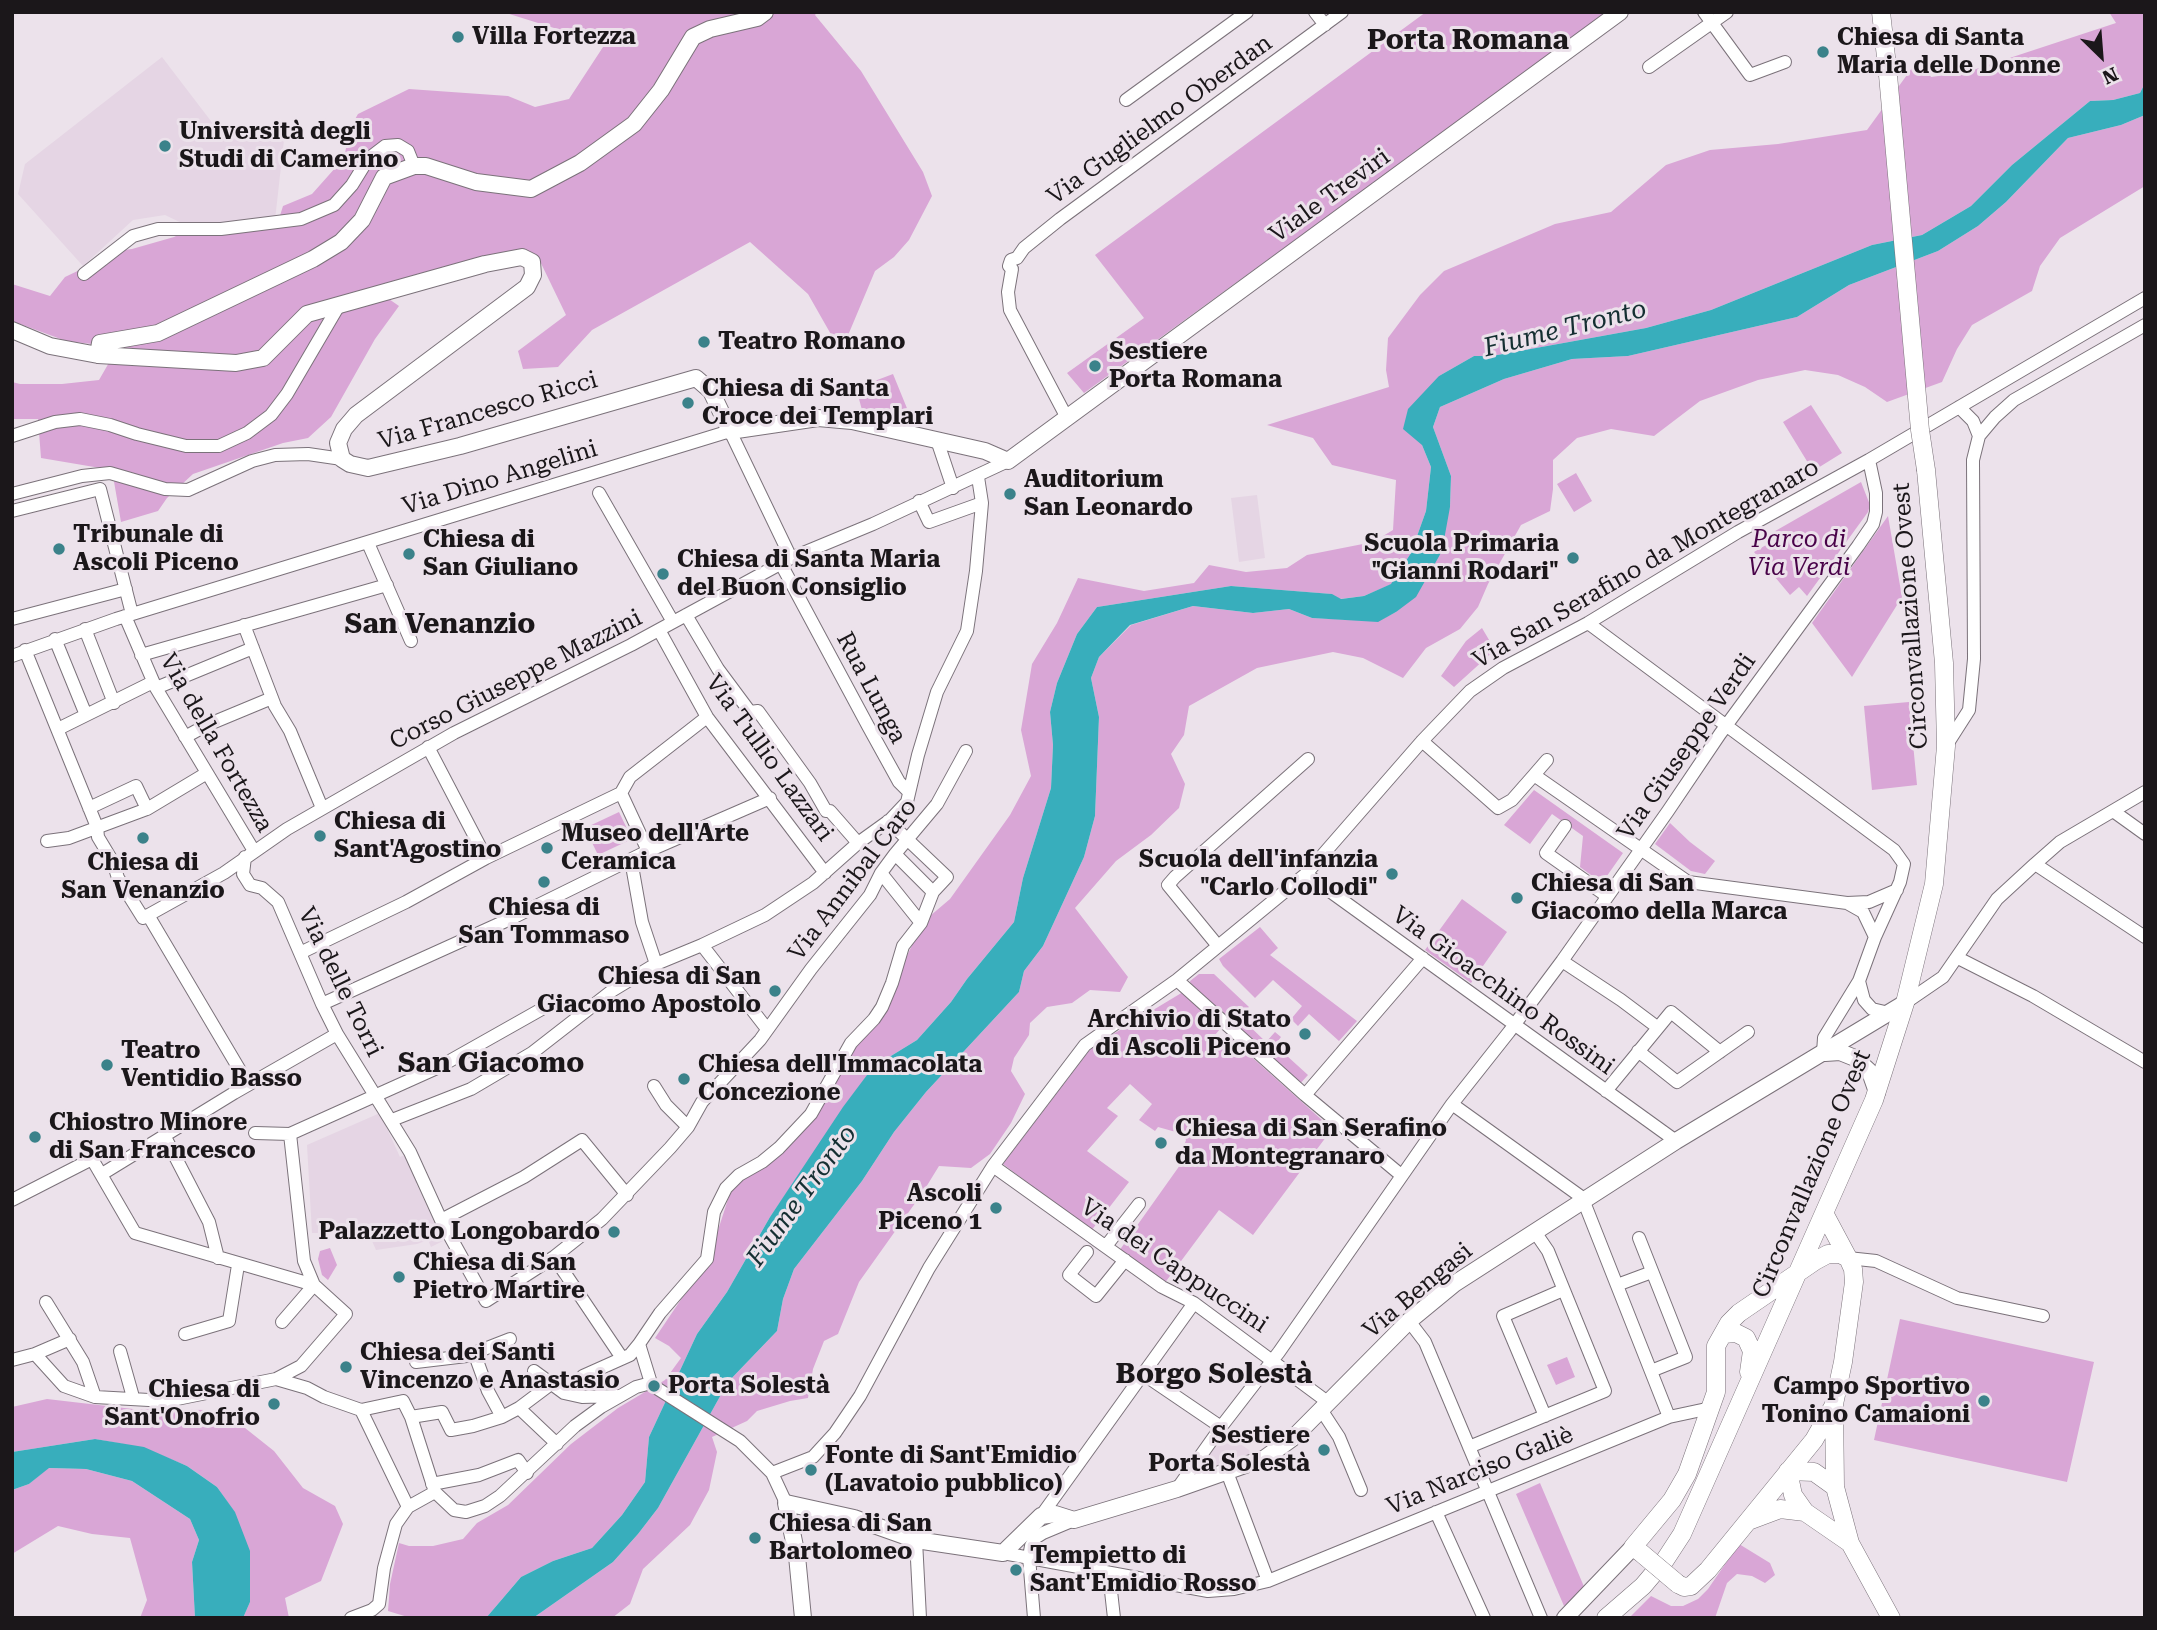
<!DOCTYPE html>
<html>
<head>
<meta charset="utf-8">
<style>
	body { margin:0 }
	#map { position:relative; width:2157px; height:1630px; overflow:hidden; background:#ece2eb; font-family:"Roboto Serif",serif }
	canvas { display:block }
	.frame { position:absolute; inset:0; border:14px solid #1b171a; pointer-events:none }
	.north { position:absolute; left:2066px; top:21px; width:70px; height:70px; -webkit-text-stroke:5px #ece2eb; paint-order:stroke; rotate:155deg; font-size:19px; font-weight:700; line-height:28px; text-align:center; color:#1b171a }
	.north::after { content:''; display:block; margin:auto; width:24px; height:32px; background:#1b171a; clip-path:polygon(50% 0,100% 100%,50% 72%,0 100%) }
</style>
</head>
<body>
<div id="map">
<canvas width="2157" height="1630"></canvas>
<div class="frame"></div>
<div class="north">N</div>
</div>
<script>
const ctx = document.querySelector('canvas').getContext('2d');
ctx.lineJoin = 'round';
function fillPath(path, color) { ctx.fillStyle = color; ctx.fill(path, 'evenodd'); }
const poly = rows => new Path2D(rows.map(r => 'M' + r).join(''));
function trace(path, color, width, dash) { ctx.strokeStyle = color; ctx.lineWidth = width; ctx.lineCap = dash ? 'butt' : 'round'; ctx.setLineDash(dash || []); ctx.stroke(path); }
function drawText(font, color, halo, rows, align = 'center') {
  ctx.font = font + ' "Roboto Serif",serif'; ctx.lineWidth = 6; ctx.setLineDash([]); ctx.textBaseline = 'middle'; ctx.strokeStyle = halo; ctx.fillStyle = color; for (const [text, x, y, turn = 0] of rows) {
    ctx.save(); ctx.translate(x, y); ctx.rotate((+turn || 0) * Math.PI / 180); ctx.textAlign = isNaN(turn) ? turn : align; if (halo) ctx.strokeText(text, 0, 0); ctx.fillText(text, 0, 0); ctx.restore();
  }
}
fillPath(poly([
	[162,57,217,129,286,122,275,220,188,226,165,215,133,220,83,266,18,194,25,164],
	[1257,495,1265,558,1239,562,1231,498],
	[380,1113,400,1157,407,1154,419,1181,416,1183,443,1241,431,1247,428,1240,417,1244,376,1250,365,1225,344,1233,312,1233,307,1145],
	[1223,1431,1257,1456,1188,1479]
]), '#e5d5e4');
fillPath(poly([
	[503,12,817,12,815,15,861,71,923,172,932,196,909,240,894,257,875,271,841,352,808,294,750,242,592,330,558,367,523,369,518,351,566,315,537,255,479,261,373,288,399,306,375,339,331,417,308,438,283,443,193,474,167,498,158,511,121,522,112,470,41,458,38,419,12,419,12,382,20,384,62,384,99,380,118,347,66,341,12,321,12,284,50,296,65,277,88,266,108,252,132,249,174,237,190,229,278,222,283,206,312,194,344,158,350,128,358,114,409,89,508,96,535,107,569,99,605,44],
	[1426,12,1609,12,1084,393,1067,373,1144,318,1095,255],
	[2109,12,2145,12,2145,83,2140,93,2113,100,2090,101,2012,165,1971,206,1922,235,1872,245,1711,310,1646,328,1492,356,1474,356,1439,376,1422,445,1431,467,1426,511,1411,553,1392,584,1364,596,1340,599,1331,594,1231,586,1097,607,1077,634,1057,683,1050,712,1053,745,1051,788,1023,878,1014,922,967,979,951,1002,917,1040,873,1067,770,1217,727,1292,697,1334,649,1437,645,1482,622,1515,592,1548,553,1561,521,1577,486,1618,411,1618,388,1611,390,1584,399,1543,409,1546,433,1546,463,1539,477,1523,508,1505,571,1444,618,1408,665,1380,681,1358,669,1346,655,1338,709,1258,731,1190,811,1113,902,966,916,937,930,916,950,899,1010,815,1031,776,1021,730,1032,664,1057,623,1078,578,1144,591,1194,583,1209,565,1246,572,1287,568,1307,555,1373,542,1393,530,1396,480,1332,465,1313,438,1267,425,1389,387,1386,370,1388,338,1420,295,1444,271,1555,224,1611,212,1666,165,1710,150,1778,144,1867,130,1920,57,1931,77,1967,72,2116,23],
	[2145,115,2145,186,2060,238,2040,266,2032,291,1972,325,1957,349,1942,382,1887,402,1865,387,1838,375,1805,370,1758,380,1700,401,1654,436,1611,429,1577,438,1553,460,1553,489,1550,511,1521,525,1488,584,1478,607,1460,629,1426,648,1403,678,1363,658,1333,652,1257,668,1189,706,1184,735,1171,754,1185,784,1179,808,1151,835,1116,861,1075,908,1128,977,1120,992,1090,990,1072,1003,1047,1007,1030,1023,1029,1035,1014,1058,1011,1071,1025,1094,1011,1123,990,1154,971,1168,939,1166,923,1192,859,1282,838,1334,824,1341,813,1369,808,1398,790,1401,757,1411,747,1421,712,1437,717,1452,709,1490,690,1525,643,1569,630,1604,612,1618,533,1618,613,1562,638,1534,658,1508,728,1382,777,1331,783,1299,794,1269,862,1181,894,1132,926,1092,1019,992,1024,971,1043,946,1084,857,1095,816,1099,717,1091,678,1099,657,1131,625,1193,606,1253,613,1289,609,1312,618,1378,621,1396,612,1450,507,1451,476,1433,427,1440,407,1504,379,1572,359,1628,356,1797,317,1849,285,1938,251,1978,226,2006,202,2068,138,2121,125],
	[893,374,913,423,862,410,856,388],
	[1811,405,1842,453,1813,471,1783,422],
	[1576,473,1592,501,1574,512,1557,484],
	[1861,482,1870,505,1868,512,1807,596,1799,587,1790,595,1754,552,1766,545,1763,538],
	[1888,516,1902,597,1852,677,1812,623],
	[1482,628,1495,650,1454,687,1441,676,1466,641],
	[1909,702,1917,785,1872,790,1864,706],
	[1534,790,1623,853,1602,883,1580,867,1583,836,1552,814,1530,844,1504,825],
	[619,812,632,839,598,855,585,828],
	[1670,823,1690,842,1715,861,1705,874,1691,871,1655,844],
	[1462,899,1507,932,1471,983,1425,950],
	[1260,927,1278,948,1270,955,1357,1021,1339,1041,1309,1014,1298,1026,1291,1019,1302,1006,1273,980,1255,998,1223,966,1219,959],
	[1199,974,1214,974,1249,1007,1241,1018,1266,1042,1275,1032,1281,1037,1275,1045,1308,1075,1298,1086,1191,986,1190,981],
	[1183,992,1220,1029,1215,1035,1221,1039,1226,1034,1332,1129,1253,1235,1219,1210,1164,1284,1119,1251,1190,1151,1184,1146,1186,1140,1183,1134,1158,1127,1155,1131,1139,1120,1152,1104,1130,1084,1107,1108,1118,1116,1087,1151,1129,1182,1091,1231,1003,1164,1089,1051,1100,1042],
	[330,1248,337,1265,328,1280,322,1275,318,1259,320,1251],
	[1900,1319,2094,1362,2067,1482,1874,1440],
	[1567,1357,1575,1377,1556,1385,1547,1365],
	[47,1399,133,1409,208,1410,240,1424,274,1451,303,1488,335,1506,343,1524,321,1581,285,1598,289,1618,243,1618,250,1602,235,1513,217,1487,187,1466,144,1448,95,1439,12,1452,12,1407],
	[48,1468,86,1469,132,1481,190,1519,199,1540,192,1562,195,1618,140,1618,147,1600,130,1538,92,1534,58,1526,12,1554,12,1490,29,1484],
	[1540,1483,1585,1589,1564,1606,1516,1494],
	[1739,1544,1770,1563,1775,1575,1765,1583,1752,1576,1737,1574,1727,1583,1715,1618,1629,1618,1651,1596,1671,1606,1683,1606,1698,1599,1708,1589]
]), '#d9a6d6');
fillPath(poly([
	[2145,83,2145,115,2121,125,2068,138,2006,202,1978,226,1938,251,1849,285,1797,317,1628,356,1572,359,1504,379,1440,407,1433,427,1451,476,1450,507,1442,551,1416,597,1396,612,1378,622,1312,618,1289,609,1253,613,1193,606,1130,625,1099,657,1091,678,1099,717,1095,816,1084,857,1043,946,1024,971,1019,992,926,1092,894,1132,862,1181,794,1269,783,1299,777,1331,728,1382,658,1508,638,1534,613,1562,533,1618,486,1618,521,1577,553,1561,592,1548,622,1515,645,1482,649,1437,697,1334,727,1292,770,1217,843,1107,873,1067,917,1040,951,1002,967,979,1014,922,1023,878,1051,788,1053,745,1050,712,1057,683,1077,634,1097,607,1231,586,1332,594,1341,599,1364,596,1391,584,1411,553,1426,511,1431,467,1422,445,1403,429,1408,409,1439,376,1474,356,1492,356,1646,328,1711,310,1872,245,1922,235,1971,206,2012,165,2090,101,2113,100,2140,93],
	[95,1439,144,1447,187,1466,217,1487,235,1512,250,1551,250,1602,243,1618,195,1618,192,1562,199,1540,190,1519,132,1481,86,1469,49,1468,29,1484,12,1490,12,1452]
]), '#38aebc');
trace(poly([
	[582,1392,583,1376]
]), '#c2b9c1', 12, [12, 6]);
const minor = poly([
	[1315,12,1325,25],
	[1704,12,1750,75,1785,62],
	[1649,67,1727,12],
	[1126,100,1247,12],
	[84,274,133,236,158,229,221,229,301,219,334,205,352,185,368,159,385,146,398,145,408,151,414,166],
	[1959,407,1973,421,1979,436],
	[1067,418,1010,310,1008,292,1012,269,1009,266,1011,260,1017,258,1024,248,1060,219,1342,12],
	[12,436,55,422,80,419,110,425,137,434,186,446,219,446,247,433,271,415,287,394,338,307],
	[937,440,953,488],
	[599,493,673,622],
	[12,494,82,476,110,473,165,489,188,490,252,461,275,455,308,454,342,459],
	[919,501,929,522,982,503],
	[12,511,100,489,132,614],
	[368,543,411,641],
	[781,564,868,726,899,782,909,792],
	[686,615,718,669,750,712,758,711,810,783,826,811,830,811,858,843],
	[125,616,156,688,254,851],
	[12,619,126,589],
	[1588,623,1894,850,1904,864,1900,882,1875,937,1859,981,1824,1038,1823,1053],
	[244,625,275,706,290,731,322,808],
	[85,629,114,703],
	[659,630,707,717,825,873],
	[55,639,86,715],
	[25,650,97,827,98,837,113,862,118,878,143,918,224,873,287,829,454,733,631,645,791,558,873,524,1008,461],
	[141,655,387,585],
	[12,656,116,619,730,431,791,558],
	[156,688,253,648],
	[58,729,153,682],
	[185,737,207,725,272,698],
	[1422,741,1498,808,1512,800,1534,775,1688,882,1847,903,1863,912,1875,937],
	[1946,746,1969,710,1974,659,1973,460,1979,436,1995,417,2014,400,2145,325],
	[428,747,486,858],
	[1534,775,1547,760],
	[621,793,630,777,707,717],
	[89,808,136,786,147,809],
	[2113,811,2145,834],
	[1565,826,1546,853,1607,896],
	[47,841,69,838,147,809,207,773],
	[895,854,933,892],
	[245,857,243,874,250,885,262,888,278,902,322,1004,337,1034,410,1152,441,1220,486,1301,554,1257,602,1219,670,1148,688,1127,702,1102,760,1040,811,969,870,895,881,873,895,854,937,804,966,751],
	[631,860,642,922,656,964],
	[2035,864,2145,937],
	[881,873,921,923],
	[1306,874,1676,1141],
	[1847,903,1869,902,1897,890],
	[148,915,248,1084],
	[702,945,767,1029],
	[1218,946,1168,885,1175,877,1308,759],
	[300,953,406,902,486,858,621,793,648,851],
	[1958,958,2033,996,2145,1062],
	[1562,961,1621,1000,1657,1027],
	[1177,980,1305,1095,1401,1175],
	[1859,981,1864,1000,1872,1009,1889,1013],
	[1905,1003,1943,977,1997,899,2035,864,2060,842,2145,792],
	[322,1004,510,919,648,851,770,798],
	[1638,1051,1677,1082,1748,1032],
	[654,1086,666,1105,688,1127],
	[1606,1091,1671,1012,1720,1052],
	[1305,1095,1423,958],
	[1452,1104,1580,1196,1584,1202,1669,1417],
	[392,1120,471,1089,532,1053,613,990,656,964,702,945,765,915,813,883,858,843,890,820,907,802,918,755,937,692,967,631,976,571,982,503,978,477],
	[255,1133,290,1134,439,1067,556,1001],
	[290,1134,304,1261,314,1285],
	[164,1135,209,1222,218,1258],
	[993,1166,1162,1287,1194,1303,1329,1403],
	[102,1174,234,1093,337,1034],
	[12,1200,92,1159,135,1233,314,1285,346,1314,301,1366,276,1379,167,1401,95,1397,64,1386,35,1354,12,1360],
	[441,1220,524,1177,582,1140,627,1195],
	[1639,1238,1686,1357,1651,1371],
	[1106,1246,1139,1204],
	[1087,1252,1069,1275,1096,1296,1125,1260],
	[554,1257,622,1358],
	[1848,1258,1876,1261,1957,1298,2043,1316],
	[1617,1285,1652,1272],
	[46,1302,83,1362,95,1397],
	[1409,1321,1425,1342,1541,1618],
	[282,1322,314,1285],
	[185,1334,229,1321,238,1265],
	[120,1351,133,1397],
	[35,1354,70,1339],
	[475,1355,488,1391,502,1417],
	[416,1362,475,1355,474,1353,510,1339],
	[534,1371,564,1393,582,1397,617,1396],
	[1143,1374,1221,1427],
	[583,1376,630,1355,639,1344],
	[276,1379,307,1388,324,1397,361,1410,403,1401,411,1417,435,1492,454,1510,466,1512,485,1506,500,1496,575,1426,601,1407,636,1387,651,1383,639,1344,660,1313,707,1259,714,1212,726,1188,739,1175,762,1162,779,1148,811,1114,851,1043,874,1019,882,1007,892,983,903,946,921,923,933,892,947,877,888,821],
	[658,1389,740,1441,772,1473,786,1503],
	[519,1408,557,1444],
	[361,1410,408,1507],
	[1322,1411,1339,1437,1361,1490],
	[1545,1416,1503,1316,1563,1290],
	[411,1417,442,1412,451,1430,473,1426,502,1417,519,1408,551,1384],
	[1469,1447,1605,1391,1548,1251,1535,1232],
	[1227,1472,1268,1581],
	[772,1473,813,1457,835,1433,860,1396,929,1268,993,1166,1085,1045,1177,980,1306,874,1422,741,1470,691,1503,668,1588,623,1738,532,1869,460,2145,298],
	[432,1484,479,1475,518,1460,527,1473],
	[1177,1489,1221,1427,1279,1352,1452,1104,1509,1032,1562,961,1668,811,1720,734,1858,546,1873,524,1876,512,1876,493,1869,460],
	[1436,1512,1484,1618],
	[1041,1516,1194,1303],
	[916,1540,920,1618],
	[1003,1553,1208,1591,1234,1589,1268,1581,1669,1417,1711,1408],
	[1109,1573,1114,1618],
	[351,1618,372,1610,379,1604,384,1568,396,1524,408,1507,435,1492],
	[1034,1618,1029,1557,1031,1546,1035,1538,1043,1533,1074,1520]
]);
const tertiary = poly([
	[12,330,50,346,98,355,236,363,263,358,307,314,485,264,522,257,532,262,533,275,527,287,356,415,344,429,338,443,342,459,350,464,368,468,460,446,696,378,711,391,730,431,818,418,852,421,985,451,1008,461,1620,12],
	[98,355,100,343,158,333,313,259,341,242,362,220,384,177,414,166,426,166,476,182,531,189,580,163,634,124,661,90,693,37,710,29,757,18,765,12],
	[1825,1053,1840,1052,1855,1058,1870,1072,1877,1092],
	[803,1618,797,1556,786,1503,854,1518,916,1540,1003,1553,1041,1516,1055,1514,1074,1520,1177,1489,1265,1458,1294,1437,1409,1321,1454,1284,1676,1141,1905,1003],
	[1565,1618,1633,1547]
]);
const secondary = poly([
	[1881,12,1888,75],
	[1824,1213,1848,1258,1853,1269,1854,1282,1843,1362,1834,1404,1835,1487],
	[1723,1334,1736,1333,1746,1338,1752,1351,1749,1372],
	[1788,1471,1814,1472,1835,1487,1850,1543,1891,1618],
	[1788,1471,1793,1495,1805,1512,1850,1543],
	[1748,1521,1780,1509,1805,1512],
	[1640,1552,1633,1547,1672,1500,1687,1474,1716,1392,1716,1346,1729,1323,1739,1313,1815,1261,1828,1254,1840,1254,1848,1258],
	[1678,1584,1684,1587,1691,1586,1708,1570,1814,1440,1834,1405],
	[1606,1618,1643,1586,1665,1560,1682,1534,1874,1100,1905,1003,1934,884,1946,746,1944,663,1926,470]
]);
trace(minor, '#7b727a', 14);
trace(tertiary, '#7b727a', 18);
trace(secondary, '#7b727a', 19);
trace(minor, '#fff', 12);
trace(tertiary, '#fff', 16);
trace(secondary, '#fff', 18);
const secondaryBridge = poly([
	[1888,75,1920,430,1926,470],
	[1640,1552,1678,1584]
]);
trace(secondaryBridge, '#7b727a', 19, []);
trace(secondaryBridge, '#fff', 18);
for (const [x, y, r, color] of [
	[458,37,7,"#3b828a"],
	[1823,52,7,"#3b828a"],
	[165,146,7,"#3b828a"],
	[704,342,7,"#3b828a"],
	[1095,366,7,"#3b828a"],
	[688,403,7,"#3b828a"],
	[1010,494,7,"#3b828a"],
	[59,549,7,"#3b828a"],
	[409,554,7,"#3b828a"],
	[1573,558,7,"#3b828a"],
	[663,574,7,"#3b828a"],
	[320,836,7,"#3b828a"],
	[143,838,7,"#3b828a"],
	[547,848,7,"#3b828a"],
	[1392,874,7,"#3b828a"],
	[544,882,7,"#3b828a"],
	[1517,898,7,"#3b828a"],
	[775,991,7,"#3b828a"],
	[1305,1034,7,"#3b828a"],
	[107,1065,7,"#3b828a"],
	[684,1079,7,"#3b828a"],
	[35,1137,7,"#3b828a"],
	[1161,1143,7,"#3b828a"],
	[996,1208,7,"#3b828a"],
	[614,1232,7,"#3b828a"],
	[399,1277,7,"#3b828a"],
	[346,1367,7,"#3b828a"],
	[654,1386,7,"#3b828a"],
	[1984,1401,7,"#3b828a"],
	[274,1404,7,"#3b828a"],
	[1324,1450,7,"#3b828a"],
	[811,1470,7,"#3b828a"],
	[755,1538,7,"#3b828a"],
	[1016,1570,7,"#3b828a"]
]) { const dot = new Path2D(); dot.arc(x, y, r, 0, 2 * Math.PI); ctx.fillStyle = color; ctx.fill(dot); trace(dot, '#ece2eb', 2.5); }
drawText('bold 24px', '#1b171a', '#ece2eb', [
	["Villa Fortezza",472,37],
	["Chiesa di Santa",1837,38],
	["Maria delle Donne",1837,66],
	["Università degli",179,132],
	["Studi di Camerino",179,160],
	["Teatro Romano",718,342],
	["Sestiere",1109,352],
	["Porta Romana",1109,380],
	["Chiesa di Santa",702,389],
	["Croce dei Templari",702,417],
	["Auditorium",1024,480],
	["San Leonardo",1024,508],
	["Tribunale di",73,535],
	["Ascoli Piceno",73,563],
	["Chiesa di",423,540],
	["San Giuliano",423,568],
	["Scuola Primaria",1559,544,"right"],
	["\"Gianni Rodari\"",1559,572,"right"],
	["Chiesa di Santa Maria",677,560],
	["del Buon Consiglio",677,588],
	["Chiesa di",334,822],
	["Sant'Agostino",334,850],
	["Museo dell'Arte",561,834],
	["Ceramica",561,862],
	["Scuola dell'infanzia",1378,860,"right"],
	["\"Carlo Collodi\"",1378,888,"right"],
	["Chiesa di",143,863,"center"],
	["San Venanzio",143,891,"center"],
	["Chiesa di San",1531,884],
	["Giacomo della Marca",1531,912],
	["Chiesa di",544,908,"center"],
	["San Tommaso",544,936,"center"],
	["Chiesa di San",761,977,"right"],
	["Giacomo Apostolo",761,1005,"right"],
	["Archivio di Stato",1291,1020,"right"],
	["di Ascoli Piceno",1291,1048,"right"],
	["Teatro",121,1051],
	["Ventidio Basso",121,1079],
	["Chiesa dell'Immacolata",698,1065],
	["Concezione",698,1093],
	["Chiostro Minore",49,1123],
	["di San Francesco",49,1151],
	["Chiesa di San Serafino",1175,1129],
	["da Montegranaro",1175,1157],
	["Ascoli",982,1194,"right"],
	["Piceno 1",982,1222,"right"],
	["Palazzetto Longobardo",600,1232,"right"],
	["Chiesa di San",413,1263],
	["Pietro Martire",413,1291],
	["Chiesa dei Santi",360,1353],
	["Vincenzo e Anastasio",360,1381],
	["Porta Solestà",668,1386],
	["Campo Sportivo",1970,1387,"right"],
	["Tonino Camaioni",1970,1415,"right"],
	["Chiesa di",260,1390,"right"],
	["Sant'Onofrio",260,1418,"right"],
	["Sestiere",1310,1436,"right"],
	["Porta Solestà",1310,1464,"right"],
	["Fonte di Sant'Emidio",825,1456],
	["(Lavatoio pubblico)",825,1484],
	["Chiesa di San",769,1524],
	["Bartolomeo",769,1552],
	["Tempietto di",1030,1556],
	["Sant'Emidio Rosso",1030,1584]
], 'left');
drawText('24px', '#1b171a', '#ece2eb', [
	["Via Guglielmo Oberdan",1160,120,-36],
	["Viale Treviri",1330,196,-36],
	["Via Francesco Ricci",488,411,-16],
	["Via Dino Angelini",500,478,-17],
	["Via San Serafino da Montegranaro",1646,564,-30],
	["Circonvallazione Ovest",1911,616,-94],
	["Corso Giuseppe Mazzini",516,680,-27],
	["Rua Lunga",871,688,62],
	["Via della Fortezza",216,743,60],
	["Via Giuseppe Verdi",1687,747,-55],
	["Via Tullio Lazzari",769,758,54],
	["Via Annibal Caro",853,880,-53],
	["Via delle Torri",340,982,64],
	["Via Gioacchino Rossini",1503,991,36],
	["Circonvallazione Ovest",1812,1174,-67],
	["Via dei Cappuccini",1174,1266,34],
	["Via Bengasi",1418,1291,-40],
	["Via Narciso Galiè",1480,1471,-22]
]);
drawText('italic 24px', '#490349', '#ece2eb', [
	["Parco di",1799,540],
	["Via Verdi",1799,568]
]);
drawText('italic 26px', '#152f32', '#ece2eb', [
	["Fiume Tronto",1565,329,-14],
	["Fiume Tronto",802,1196,-54]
]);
drawText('bold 28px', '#1b171a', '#ece2eb', [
	["Porta Romana",1468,41],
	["San Venanzio",440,625],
	["San Giacomo",491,1064],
	["Borgo Solestà",1214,1375]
]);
</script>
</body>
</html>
